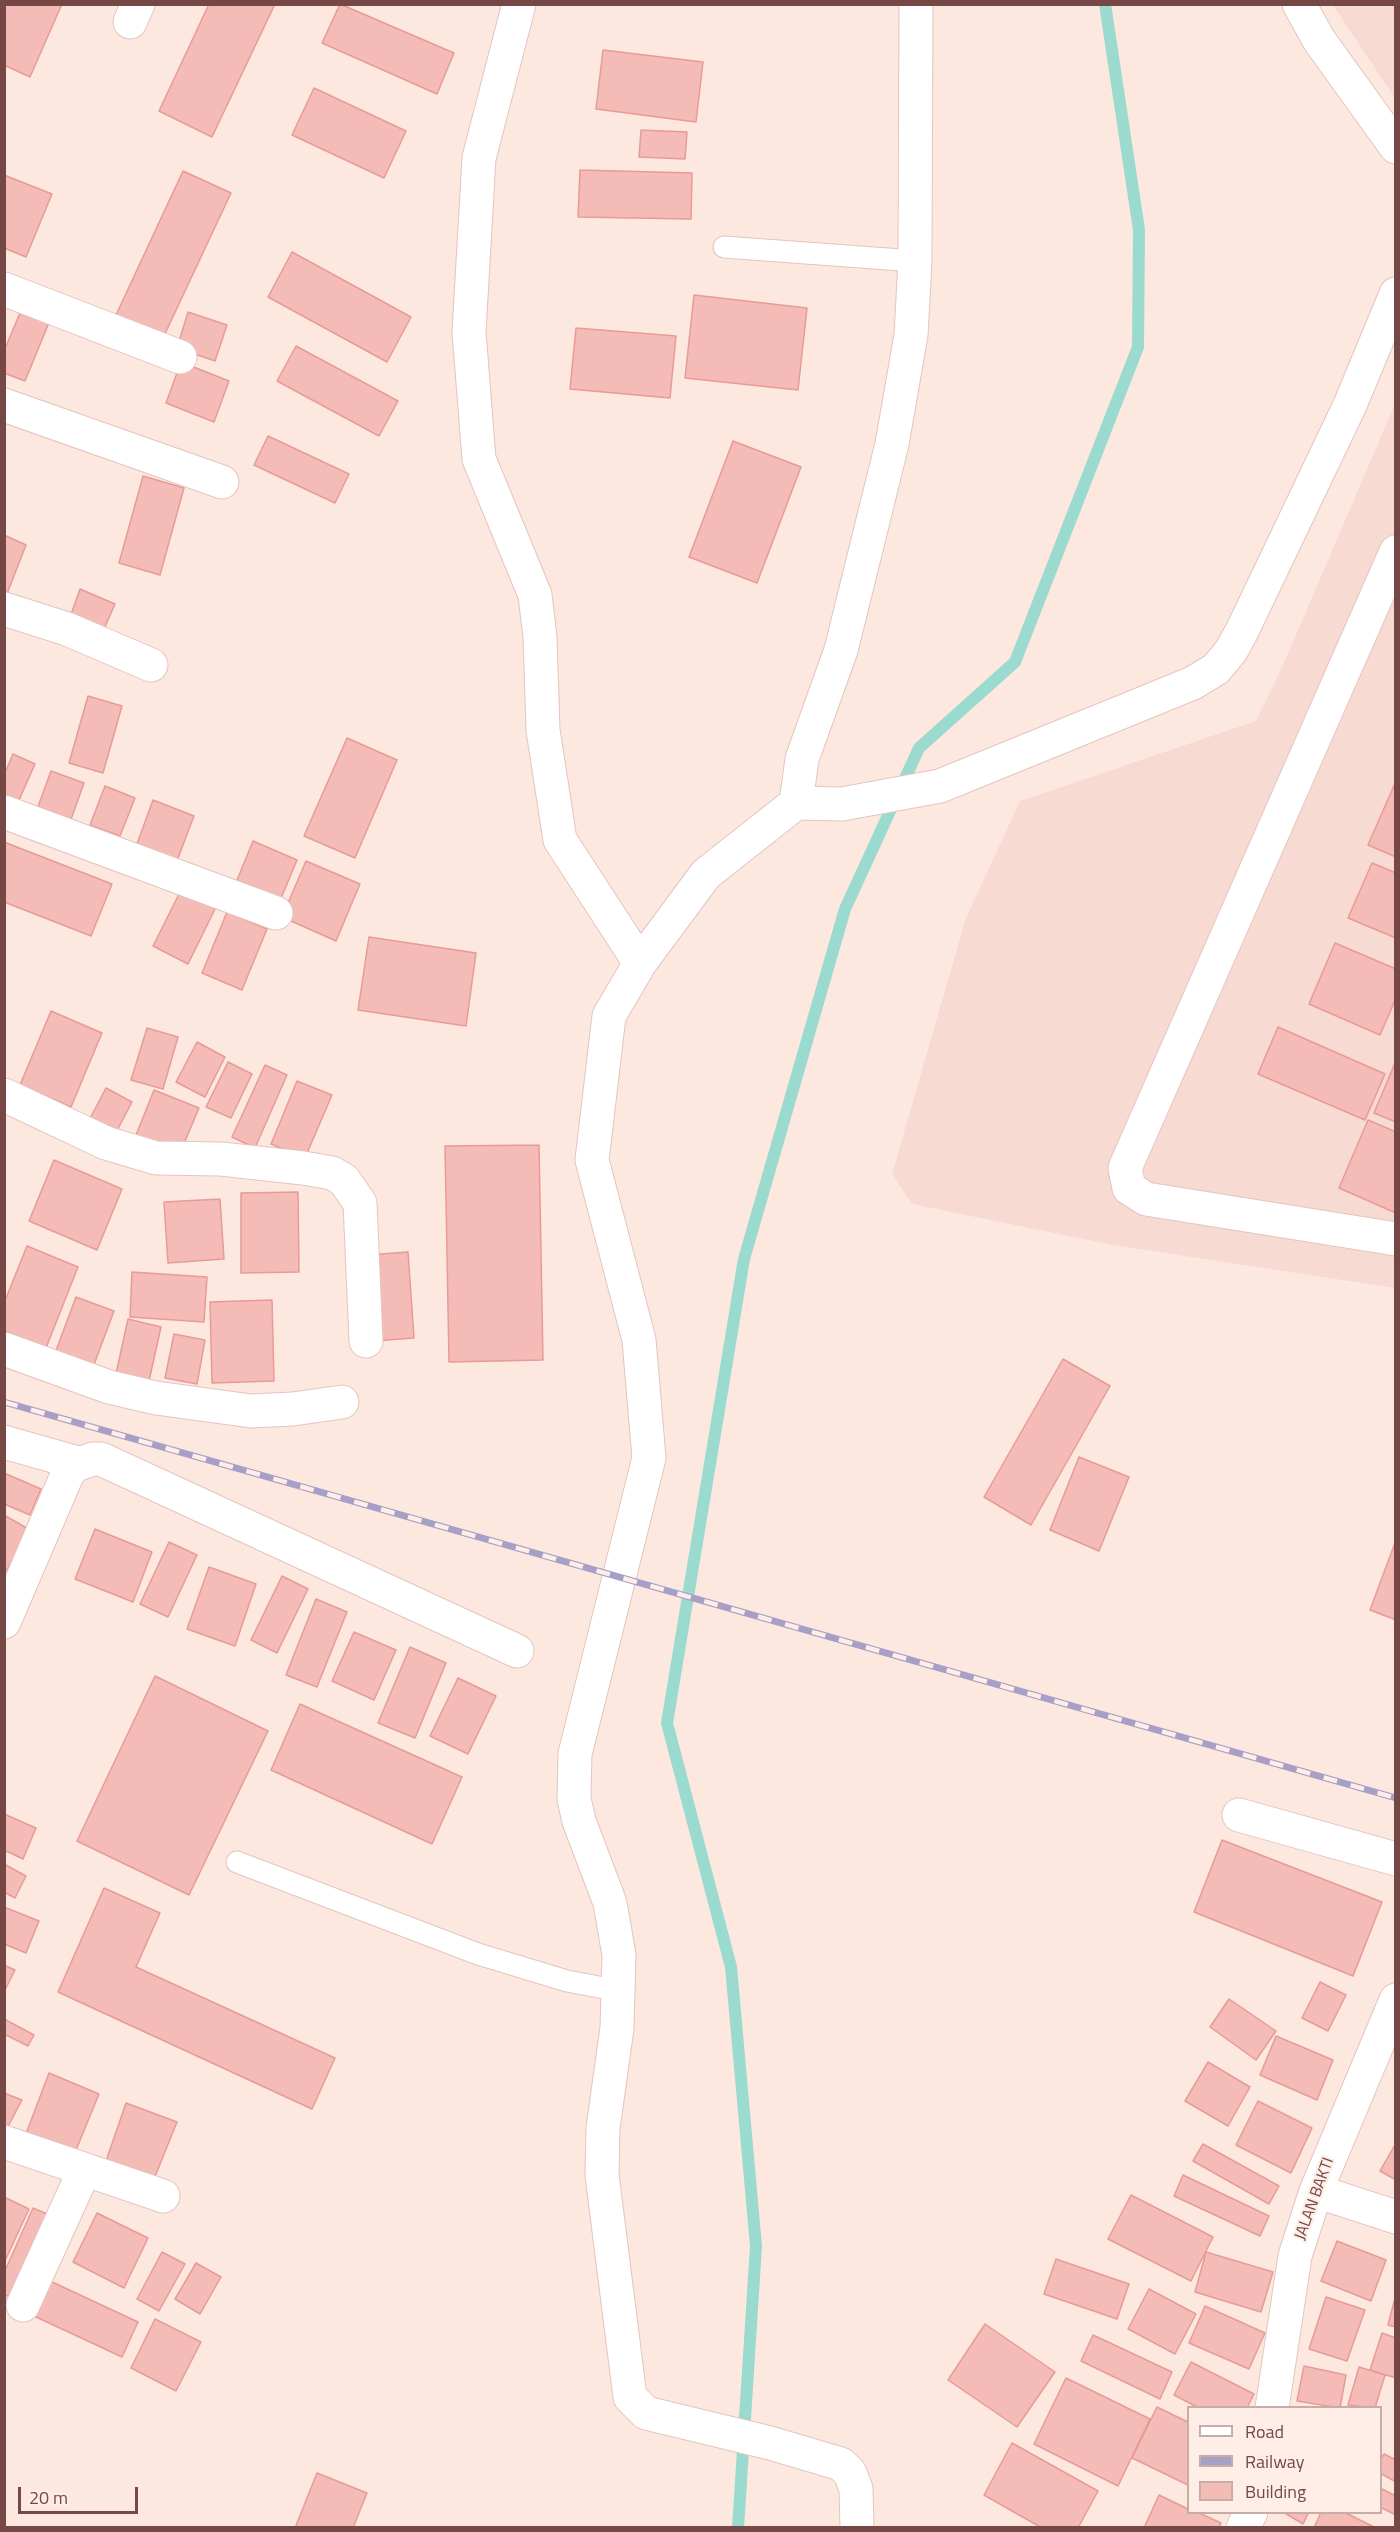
<!DOCTYPE html>
<html>
<head>
<meta charset="utf-8">
<style>
	body { margin:0 }
	#map { position:relative; width:1400px; height:2532px; overflow:hidden; background:#fde8e0; font-family:"Titillium Web",sans-serif }
	canvas { display:block }
	.frame { position:absolute; inset:0; border:6px solid #754846; pointer-events:none }
	.legend { position:absolute; left:1187px; top:2406px; width:195px; height:108px; box-sizing:border-box; background:#ffeee7; border:2px solid #c8aca7; margin:0; padding:8px 10px; list-style:none; font-size:18px; color:#754846 }
	.legend li { display:flex; align-items:center; gap:12px; height:30px }
	.legend b { width:30px; border:2px solid #c8aca7 }
	.scale { position:absolute; left:18px; top:2487px; width:120px; height:27px; box-sizing:border-box; border:3px solid #754846; border-top:0; padding-left:8px; font-size:18px; line-height:21px; white-space:nowrap; color:#754846; -webkit-text-stroke:4px #ffeee7; paint-order:stroke }
</style>
</head>
<body>
<div id="map">
<canvas width="1400" height="2532"></canvas>
<div class="frame"></div>
<ul class="legend">
<li><b style="height:8px;background:#fff"></b>Road</li>
<li><b style="height:8px;background:#a79fc6"></b>Railway</li>
<li><b style="height:16px;background:#f4bbb7"></b>Building</li>
</ul>
<div class="scale">20 m</div>
</div>
<script>
const ctx = document.querySelector('canvas').getContext('2d');
ctx.lineJoin = 'round';
function fillPath(path, color) { ctx.fillStyle = color; ctx.fill(path, 'evenodd'); }
const poly = rows => new Path2D(rows.map(r => 'M' + r).join(''));
function trace(path, color, width, dash) { ctx.strokeStyle = color; ctx.lineWidth = width; ctx.lineCap = dash ? 'butt' : 'round'; ctx.setLineDash(dash || []); ctx.stroke(path); }
function drawText(font, color, halo, rows, align = 'center') {
  ctx.font = font + ' "Titillium Web",sans-serif'; ctx.lineWidth = 4.5; ctx.setLineDash([]); ctx.textBaseline = 'middle'; ctx.strokeStyle = halo; ctx.fillStyle = color; for (const [text, x, y, turn = 0] of rows) {
    ctx.save(); ctx.translate(x, y); ctx.rotate((+turn || 0) * Math.PI / 180); ctx.textAlign = isNaN(turn) ? turn : align; if (halo) ctx.strokeText(text, 0, 0); ctx.fillText(text, 0, 0); ctx.restore();
  }
}
fillPath(poly([
	[1333,5,1395,5,1395,98],
	[1395,404,1395,1288,1113,1245,912,1204,892,1174,966,918,1020,801,1256,721,1284,663]
]), '#f7dad1');
trace(poly([
	[738,2528,756,2246,731,1967,667,1723,744,1259,845,909,919,748,1015,662,1138,347,1139,230,1105,4]
]), '#9adacf', 12);
const building = poly([
	[4,4,62,4,30,77,4,65,4,4],
	[209,4,275,4,212,137,159,111,209,4],
	[340,4,454,53,437,94,322,43,340,4],
	[603,50,703,62,696,122,596,109,603,50],
	[314,88,406,131,384,178,292,135,314,88],
	[641,130,687,132,685,159,639,157,641,130],
	[580,170,692,173,691,219,578,217,580,170],
	[183,171,231,193,163,338,116,315,183,171],
	[4,175,52,194,26,257,4,248,4,175],
	[292,252,411,317,387,362,268,297,292,252],
	[694,295,807,308,798,390,685,378,694,295],
	[25,301,53,313,25,381,4,373,4,351,25,301],
	[188,312,227,325,215,361,177,348,188,312],
	[576,328,676,336,670,398,570,389,576,328],
	[296,346,398,401,379,436,277,381,296,346],
	[181,362,229,381,214,422,166,403,181,362],
	[268,436,349,474,335,503,254,465,268,436],
	[733,441,801,467,757,583,689,557,733,441],
	[143,476,184,488,160,575,119,563,143,476],
	[4,535,26,545,5,599,4,598,4,535],
	[80,589,115,604,101,636,68,623,80,589],
	[88,696,122,706,103,773,69,763,88,696],
	[347,738,397,760,355,858,304,836,347,738],
	[13,754,35,764,15,809,4,804,4,775,13,754],
	[51,771,84,783,69,825,36,812,51,771],
	[1396,781,1396,857,1368,845,1396,781],
	[105,786,135,798,120,836,90,825,105,786],
	[153,800,194,816,175,866,134,852,153,800],
	[253,841,297,860,277,908,233,890,253,841],
	[4,842,112,884,91,936,4,902,4,842],
	[306,861,360,884,336,941,282,917,306,861],
	[1372,863,1396,873,1396,938,1348,918,1372,863],
	[181,890,216,907,188,964,153,946,181,890],
	[227,912,267,929,242,990,202,973,227,912],
	[369,937,476,953,466,1026,358,1010,369,937],
	[1335,943,1396,969,1396,998,1380,1035,1309,1004,1335,943],
	[51,1011,102,1033,71,1107,20,1085,51,1011],
	[1278,1027,1385,1074,1365,1120,1258,1074,1278,1027],
	[147,1028,178,1037,163,1089,131,1080,147,1028],
	[197,1042,225,1057,205,1097,176,1082,197,1042],
	[228,1062,252,1074,231,1118,206,1107,228,1062],
	[1395,1063,1396,1063,1396,1122,1374,1113,1395,1063],
	[265,1065,287,1075,255,1148,232,1137,265,1065],
	[297,1081,332,1095,305,1158,271,1144,297,1081],
	[106,1088,132,1102,111,1142,85,1128,106,1088],
	[154,1090,199,1108,180,1153,136,1135,154,1090],
	[1368,1120,1396,1132,1396,1213,1339,1188,1368,1120],
	[539,1145,543,1360,449,1362,445,1146,539,1145],
	[54,1160,122,1189,97,1250,29,1221,54,1160],
	[298,1192,299,1272,241,1273,241,1193,298,1192],
	[220,1199,224,1259,168,1263,164,1202,220,1199],
	[27,1246,78,1267,46,1348,4,1331,4,1303,27,1246],
	[408,1252,414,1338,373,1341,368,1255,408,1252],
	[132,1272,207,1277,204,1322,130,1317,132,1272],
	[76,1297,114,1311,92,1370,54,1356,76,1297],
	[272,1300,274,1381,212,1383,210,1302,272,1300],
	[128,1319,161,1327,147,1390,114,1383,128,1319],
	[174,1334,205,1340,197,1384,165,1378,174,1334],
	[1063,1359,1110,1386,1031,1525,984,1497,1063,1359],
	[1079,1457,1129,1477,1099,1551,1050,1530,1079,1457],
	[4,1473,41,1489,30,1515,4,1504,4,1473],
	[4,1515,30,1530,4,1575,4,1515],
	[95,1529,152,1552,133,1602,75,1579,95,1529],
	[1396,1540,1396,1620,1370,1610,1396,1540],
	[169,1542,197,1555,168,1617,140,1604,169,1542],
	[209,1567,256,1584,235,1646,187,1629,209,1567],
	[282,1576,308,1589,277,1653,251,1640,282,1576],
	[316,1599,347,1612,317,1687,286,1675,316,1599],
	[354,1632,396,1650,374,1700,332,1681,354,1632],
	[410,1647,446,1663,415,1738,378,1723,410,1647],
	[155,1676,268,1731,189,1895,77,1841,155,1676],
	[458,1678,496,1696,468,1754,430,1736,458,1678],
	[300,1704,462,1777,432,1844,271,1770,300,1704],
	[4,1814,36,1828,23,1859,4,1850,4,1814],
	[1222,1840,1382,1902,1353,1976,1194,1912,1222,1840],
	[4,1864,26,1876,15,1898,4,1892,4,1864],
	[104,1888,160,1913,136,1967,335,2058,312,2109,58,1992,104,1888],
	[4,1907,39,1921,26,1953,4,1944,4,1907],
	[4,1965,15,1970,4,1992,4,1965],
	[1320,1982,1346,1995,1328,2031,1302,2018,1320,1982],
	[1229,1999,1276,2031,1256,2060,1210,2027,1229,1999],
	[4,2019,34,2035,28,2046,4,2034,4,2019],
	[1276,2036,1333,2060,1317,2100,1260,2075,1276,2036],
	[1208,2062,1250,2087,1228,2126,1185,2101,1208,2062],
	[49,2073,99,2094,74,2155,24,2139,49,2073],
	[4,2093,22,2100,4,2134,4,2093],
	[1258,2101,1312,2128,1291,2173,1236,2145,1258,2101],
	[126,2103,177,2122,152,2184,104,2167,126,2103],
	[1396,2143,1396,2180,1380,2171,1396,2143],
	[1203,2144,1279,2186,1269,2204,1193,2161,1203,2144],
	[1183,2175,1269,2216,1260,2236,1174,2196,1183,2175],
	[1131,2195,1213,2237,1191,2281,1108,2239,1131,2195],
	[4,2197,29,2209,4,2263,4,2197],
	[33,2208,54,2217,18,2302,4,2294,4,2273,33,2208],
	[97,2213,148,2238,124,2288,73,2262,97,2213],
	[1337,2241,1386,2260,1371,2301,1321,2281,1337,2241],
	[162,2252,185,2264,159,2311,137,2299,162,2252],
	[1206,2252,1273,2272,1261,2312,1195,2292,1206,2252],
	[1056,2259,1129,2284,1117,2319,1044,2294,1056,2259],
	[196,2263,221,2277,200,2314,175,2299,196,2263],
	[50,2281,138,2322,122,2357,34,2316,50,2281],
	[1149,2289,1196,2314,1175,2354,1128,2329,1149,2289],
	[1396,2294,1396,2327,1388,2325,1396,2294],
	[1326,2297,1365,2310,1347,2361,1309,2349,1326,2297],
	[1205,2306,1265,2333,1249,2369,1189,2343,1205,2306],
	[155,2319,201,2342,176,2391,131,2368,155,2319],
	[985,2324,1055,2372,1017,2427,948,2380,985,2324],
	[1382,2333,1396,2338,1396,2378,1370,2370,1382,2333],
	[1093,2335,1172,2372,1160,2399,1081,2361,1093,2335],
	[1191,2362,1254,2394,1247,2408,1199,2408,1174,2395,1191,2362],
	[1304,2366,1346,2375,1340,2408,1297,2401,1304,2366],
	[1359,2367,1385,2375,1375,2408,1348,2405,1359,2367],
	[1066,2378,1150,2419,1118,2486,1034,2444,1066,2378],
	[1157,2407,1188,2422,1188,2485,1132,2458,1157,2407],
	[1012,2443,1098,2491,1078,2528,1042,2528,984,2495,1012,2443],
	[1384,2454,1396,2460,1396,2482,1380,2473,1380,2460,1384,2454],
	[317,2473,367,2493,353,2528,295,2528,317,2473],
	[1380,2488,1396,2496,1396,2515,1380,2507,1380,2488],
	[1159,2495,1188,2509,1188,2512,1197,2512,1221,2523,1219,2528,1144,2528,1159,2495],
	[1283,2512,1309,2512,1303,2524,1283,2512],
	[1321,2512,1344,2512,1376,2528,1314,2528,1321,2512]
]);
fillPath(building, '#f4bbb7');
trace(building, '#e79b96', 1.5);
const lane = poly([
	[724,247,915,261],
	[237,1862,478,1954,567,1981,620,1991]
]);
const street = poly([
	[519,4,479,158,469,332,479,459,535,595,540,637,543,730,560,840,640,963],
	[916,4,915,261,911,335,892,444,841,650,802,759,796,803,842,804,940,786,1193,683,1216,669,1231,651,1242,631,1350,405,1396,294],
	[1299,4,1319,40,1396,147],
	[130,22,138,4],
	[4,289,180,357],
	[4,405,222,482],
	[1396,552,1125,1168,1129,1188,1146,1199,1396,1239],
	[4,609,67,629,151,665],
	[796,803,706,874,640,963,609,1016,592,1160,639,1340,649,1458,575,1754,574,1799,579,1821,610,1903,619,1955,617,2028,603,2128,602,2175,630,2397,646,2413,770,2443,841,2464,850,2473,856,2489,857,2528],
	[4,812,276,913],
	[4,1095,106,1143,156,1158,221,1159,303,1168,332,1173,344,1180,360,1203,366,1341],
	[4,1349,109,1387,156,1398,251,1411,293,1409,342,1402],
	[4,1442,78,1463],
	[4,1622,67,1475,73,1466,93,1459,101,1459,517,1651],
	[1239,1815,1396,1859],
	[4,2142,163,2196],
	[1316,2191,1396,2217],
	[23,2305,84,2171],
	[1272,2408,1295,2256,1316,2191,1396,2000],
	[1243,2528,1251,2512]
]);
trace(lane, '#e4c4bf', 23);
trace(street, '#e4c4bf', 35);
trace(lane, '#fff', 21);
trace(street, '#fff', 33);
const rail = poly([
	[4,1402,1396,1798]
]);
trace(rail, '#a79fc6', 7);
trace(rail, '#ffeee7', 4.5, [14]);
drawText('16px', '#754846', '#ffeee7', [
	["JALAN BAKTI",1315,2199,-70]
]);
</script>
</body>
</html>
